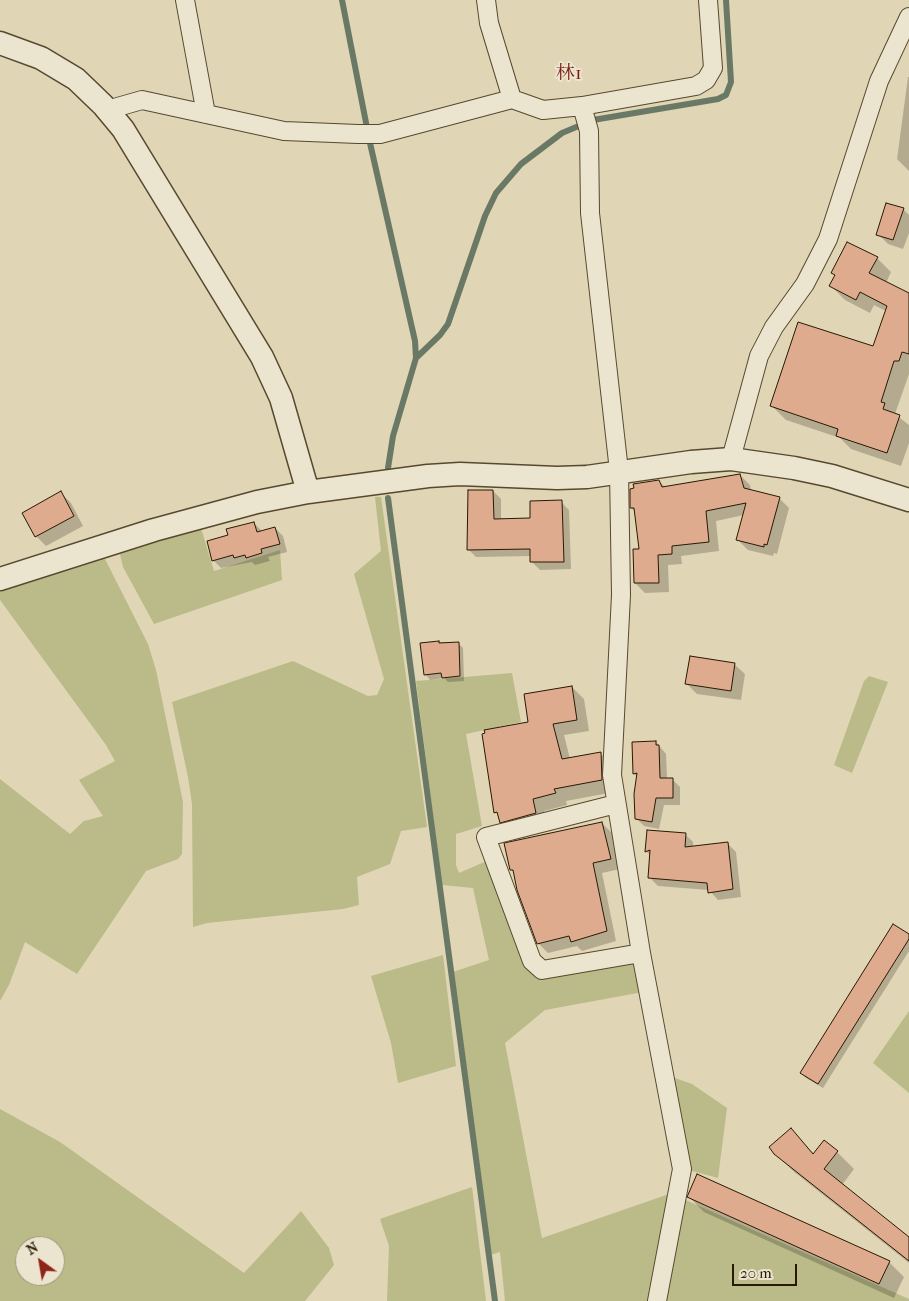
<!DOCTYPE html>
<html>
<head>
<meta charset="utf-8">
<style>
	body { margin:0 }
	#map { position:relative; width:909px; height:1301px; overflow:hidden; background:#e0d5b5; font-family:"IM FELL French Canon",serif }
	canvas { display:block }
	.north { position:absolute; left:15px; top:1236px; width:50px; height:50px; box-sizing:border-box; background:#ebe4cf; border:1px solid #9d937d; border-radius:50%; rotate:328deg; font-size:14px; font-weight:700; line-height:20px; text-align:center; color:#291901 }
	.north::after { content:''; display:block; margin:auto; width:18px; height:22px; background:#8f2418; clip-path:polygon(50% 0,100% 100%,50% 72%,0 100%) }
	.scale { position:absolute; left:732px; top:1264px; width:65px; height:22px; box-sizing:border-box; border:2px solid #291901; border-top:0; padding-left:6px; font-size:15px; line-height:18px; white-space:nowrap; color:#291901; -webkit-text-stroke:4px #ebe4cf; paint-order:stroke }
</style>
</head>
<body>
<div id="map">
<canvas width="909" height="1301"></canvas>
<div class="north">N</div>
<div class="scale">20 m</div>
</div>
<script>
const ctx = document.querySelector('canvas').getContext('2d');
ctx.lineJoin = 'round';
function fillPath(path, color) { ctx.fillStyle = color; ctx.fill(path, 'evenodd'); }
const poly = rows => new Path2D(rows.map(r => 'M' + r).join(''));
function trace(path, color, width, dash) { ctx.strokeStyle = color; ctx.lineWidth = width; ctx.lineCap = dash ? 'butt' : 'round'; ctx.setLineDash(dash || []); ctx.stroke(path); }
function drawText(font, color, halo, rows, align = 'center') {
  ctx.font = font + ' "IM FELL French Canon","Noto Serif JP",serif'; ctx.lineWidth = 4; ctx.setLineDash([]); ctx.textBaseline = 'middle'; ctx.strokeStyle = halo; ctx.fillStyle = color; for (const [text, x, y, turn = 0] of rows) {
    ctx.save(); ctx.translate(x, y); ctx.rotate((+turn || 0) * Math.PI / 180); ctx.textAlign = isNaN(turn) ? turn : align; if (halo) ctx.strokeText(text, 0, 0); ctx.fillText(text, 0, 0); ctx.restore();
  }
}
fillPath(poly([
	[375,497,381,497,427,827,401,831,390,864,357,877,359,905,343,909,207,923,193,927,192,804,188,777,172,702,293,661,368,696,377,695,384,679,354,574,381,551],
	[201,528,214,571,280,550,282,580,154,624,123,567,120,554],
	[105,559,148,644,156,670,183,802,182,854,178,859,146,871,77,974,25,942,9,985,0,1001,0,779,70,834,84,821,103,816,79,780,115,761,106,745,0,600,0,592],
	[512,673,521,722,466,734,482,826,456,834,456,865,459,873,489,860,524,962,624,960,638,965,643,992,545,1010,505,1043,542,1238,672,1193,649,1301,505,1301,500,1252,490,1255,453,972,489,960,473,888,442,885,416,681],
	[869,676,888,682,852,773,834,765,864,681],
	[443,955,456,1066,398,1083,391,1043,371,976],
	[909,1011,909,1093,873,1063],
	[672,1077,692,1084,727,1108,718,1178,685,1169],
	[0,1109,60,1142,244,1273,301,1211,329,1248,334,1265,305,1301,0,1301],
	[25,1246,55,1246,55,1276,25,1276],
	[472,1187,486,1301,387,1301,389,1246,380,1219],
	[681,1198,909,1299,909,1301,665,1301]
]), '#babb88');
fillPath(poly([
	[908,77,909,77,909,171,897,159],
	[887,204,904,210,909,215,909,233,903,249,888,244,878,234],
	[877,258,891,272,886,283,909,295,909,374,895,414,909,425,909,443,901,466,851,449,840,438,786,420,772,406,874,348,886,311,874,305,870,313,845,300,831,286,836,276,832,273],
	[740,475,750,485,751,491,779,498,789,508,777,554,774,553,773,556,748,550,738,540,744,515,716,521,719,551,681,556,682,564,668,565,669,592,645,593,635,583,640,550,636,512,631,508,659,481,665,487],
	[493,491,501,499,501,520,531,519,561,502,569,510,571,569,540,570,532,562,532,556,476,557,468,549],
	[61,493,71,503,83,526,46,546,36,536],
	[254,523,263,532,275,528,283,536,287,552,268,557,270,561,255,565,252,562,221,568,213,560,229,536],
	[439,642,458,643,463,648,464,681,448,682,444,678,430,680,426,675,422,644],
	[734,664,745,674,741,700,697,694,687,684],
	[572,687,584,699,589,731,564,735,570,759,600,753,612,765,614,792,566,801,567,805,544,811,547,825,513,834,501,822,496,812,530,723],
	[656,742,666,754,667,779,672,779,680,787,680,805,664,805,659,829,644,826,636,818,638,777,634,774],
	[602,823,612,833,620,869,602,873,616,941,582,951,577,946,548,953,538,943,514,872,511,870],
	[685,834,693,842,693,847,727,843,736,852,741,897,718,900,709,890,658,886,650,878,651,856,646,851],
	[909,935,909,951,823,1088,806,1078,801,1073],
	[791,1130,814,1154,837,1152,854,1169,842,1185,909,1238,909,1263,793,1171,775,1153],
	[689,1197,889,1262,904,1277,894,1298,704,1212]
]), '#0003');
trace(poly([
	[342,0,370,143,415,341,416,358,393,436,388,468],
	[416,358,440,335,448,324,485,216,496,193,521,164,562,133,593,120,718,99,726,95,731,82,726,0],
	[388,498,495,1301]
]), '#6a7965', 6);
const building = poly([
	[886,203,904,208,893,240,876,235,886,203],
	[847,242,878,257,869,273,909,293,909,354,902,352,899,361,894,361,881,402,885,403,883,409,900,415,887,453,836,436,838,429,770,406,798,322,873,346,887,306,860,292,856,300,829,286,835,275,831,273,847,242],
	[740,474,744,488,780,497,767,545,764,544,764,547,736,540,746,503,706,511,709,542,672,546,672,554,658,555,659,583,634,583,633,549,639,549,634,508,630,508,630,489,634,488,633,484,659,480,662,487,740,474],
	[468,490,493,490,494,519,530,518,530,501,562,500,564,562,530,562,530,549,467,550,468,490],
	[61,491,74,516,35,537,22,513,61,491],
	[254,522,257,532,275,527,280,544,261,549,262,553,246,558,245,555,234,558,233,555,212,561,207,541,228,535,226,529,254,522],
	[439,641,439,643,459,642,460,676,442,678,441,673,424,675,420,643,439,641],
	[690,656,735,663,731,691,685,684,690,656],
	[572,686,577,720,553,724,562,759,601,752,602,780,554,789,556,793,533,799,536,813,500,823,497,812,494,813,482,734,485,733,484,730,528,722,524,694,572,686],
	[656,741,656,745,659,745,660,778,673,778,673,798,656,798,652,822,635,819,634,794,637,773,633,774,632,742,656,741],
	[602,822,611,859,593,863,607,931,571,942,569,936,537,944,517,890,513,870,510,870,504,843,602,822],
	[647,830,686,833,685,847,728,842,733,889,708,893,707,883,648,878,650,850,645,852,647,830],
	[893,924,909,934,909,939,818,1084,800,1073,893,924],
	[791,1128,813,1154,824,1140,838,1151,824,1169,909,1237,909,1261,774,1154,769,1147,791,1128],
	[697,1174,890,1261,879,1284,687,1197,697,1174]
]);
fillPath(building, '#deab8e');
trace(building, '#291901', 1);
const minor = poly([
	[185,0,206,114],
	[486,0,489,23,512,99],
	[582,106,696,86,706,80,713,68,708,0],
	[107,110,142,100,284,131,358,134,380,134,512,99,543,110,582,106,589,131,590,213,619,471,621,595,612,775,641,953,682,1169,657,1301],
	[731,459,759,356,774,327,805,284,828,239,879,81,909,17],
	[616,804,486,837,532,961,542,970,641,953]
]);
const tertiary = poly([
	[0,43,41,58,76,79,103,105,123,129,262,357,281,398,308,492],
	[0,579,154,530,257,502,308,492,428,476,460,474,557,478,587,477,691,462,731,459,794,468,832,476,909,500]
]);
trace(minor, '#57482e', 20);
trace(tertiary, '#57482e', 25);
trace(minor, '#ebe4cf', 18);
trace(tertiary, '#ebe4cf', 22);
drawText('19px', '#7a1f14', '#ebe4cf', [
	["林1",569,74]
]);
</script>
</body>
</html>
